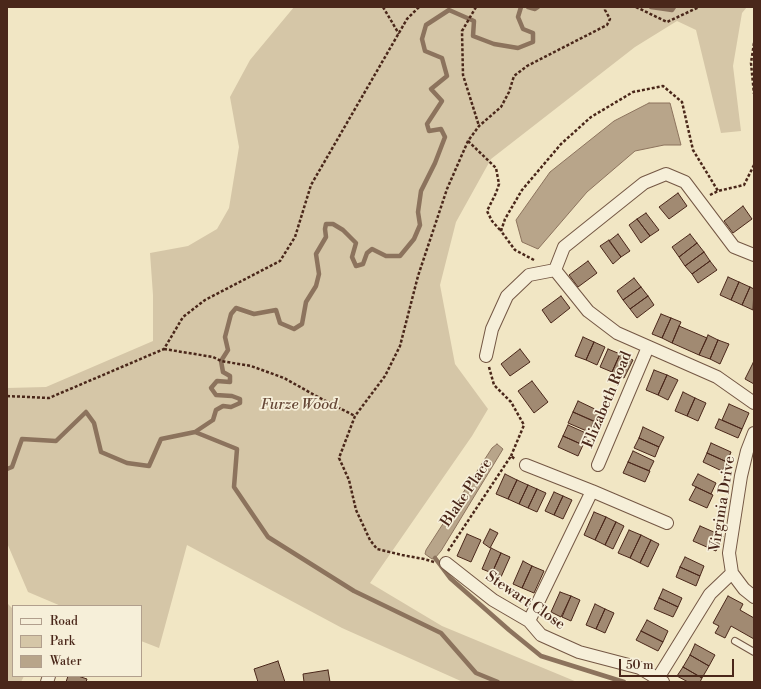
<!DOCTYPE html>
<html>
<head>
<meta charset="utf-8">
<style>
	body { margin:0 }
	#map { position:relative; width:761px; height:689px; overflow:hidden; background:#f1e6c4; font-family:"Libre Bodoni",serif }
	canvas { display:block }
	.frame { position:absolute; inset:0; border:8px solid #4a271a; pointer-events:none }
	.legend { position:absolute; left:12px; top:605px; width:130px; height:72px; box-sizing:border-box; background:#f6efd9; border:1px solid #b19f8d; margin:0; padding:5px 7px; list-style:none; font-size:12px; color:#4a271a }
	.legend li { display:flex; align-items:center; gap:8px; height:20px }
	.legend b { width:20px; border:1px solid #b19f8d }
	.scale { position:absolute; left:619px; top:659px; width:115px; height:18px; box-sizing:border-box; border:2px solid #4a271a; border-top:0; padding-left:5px; font-size:12px; line-height:14px; white-space:nowrap; color:#4a271a; -webkit-text-stroke:3px #f6efd9; paint-order:stroke }
</style>
</head>
<body>
<div id="map">
<canvas width="761" height="689"></canvas>
<div class="frame"></div>
<ul class="legend">
<li><b style="height:5px;background:#f6efd9"></b>Road</li>
<li><b style="height:11px;background:#d5c6a7"></b>Park</li>
<li><b style="height:11px;background:#b8a58a"></b>Water</li>
</ul>
<div class="scale">50 m</div>
</div>
<script>
const ctx = document.querySelector('canvas').getContext('2d');
ctx.lineJoin = 'round';
function fillPath(path, color) { ctx.fillStyle = color; ctx.fill(path, 'evenodd'); }
const poly = rows => new Path2D(rows.map(r => 'M' + r).join(''));
function trace(path, color, width, dash) { ctx.strokeStyle = color; ctx.lineWidth = width; ctx.lineCap = dash ? 'butt' : 'round'; ctx.setLineDash(dash || []); ctx.stroke(path); }
function drawText(font, color, halo, rows, align = 'center') {
  ctx.font = font + ' "Libre Bodoni",serif'; ctx.lineWidth = 3.5; ctx.setLineDash([]); ctx.textBaseline = 'middle'; ctx.strokeStyle = halo; ctx.fillStyle = color; for (const [text, x, y, turn = 0] of rows) {
    ctx.save(); ctx.translate(x, y); ctx.rotate((+turn || 0) * Math.PI / 180); ctx.textAlign = isNaN(turn) ? turn : align; if (halo) ctx.strokeText(text, 0, 0); ctx.fillText(text, 0, 0); ctx.restore();
  }
}
fillPath(poly([
	[294,7,747,7,742,13,733,66,741,131,721,133,696,30,677,21,635,47,491,159,456,222,440,285,455,364,488,409,472,436,370,583,442,626,577,682,463,682,342,628,187,545,159,648,141,641,141,606,61,606,28,592,7,543,7,388,46,387,153,341,153,295,150,253,188,246,217,229,229,208,239,147,230,97,250,60],
	[8,604,13,609,13,676,24,676,21,682,7,682]
]), '#d5c6a7');
const water = poly([
	[649,103,670,103,681,145,664,145,635,151,587,192,538,249,522,242,516,220,550,172,614,121,649,103],
	[497,444,503,449,441,551,435,558,432,559,425,554,426,550,492,448,497,444]
]);
fillPath(water, '#b8a58a');
trace(water, '#8c735d', 1);
trace(poly([
	[528,7,535,9,538,7],
	[651,7,672,10,674,7],
	[195,432,237,449,234,487,268,537,354,591,441,633,476,673,498,682],
	[7,469,12,467,22,439,56,441,86,412,94,423,101,452,127,463,149,466,161,439,195,432,213,420,216,410,223,406,231,407,240,403,240,399,232,396,216,395,211,388,217,381,230,382,230,376,223,372,221,361,228,350,225,337,231,314,236,308,254,314,276,310,280,323,294,329,302,324,306,302,316,286,319,274,316,254,326,237,325,229,326,224,333,224,343,230,356,243,352,257,356,266,363,264,367,253,372,249,386,256,400,256,414,239,420,225,418,212,421,191,435,163,445,137,441,129,429,131,427,124,442,101,431,89,447,76,442,58,425,51,422,39,426,25,449,10,474,21,473,36,494,44,518,48,533,42,533,33,523,29,518,17,521,7],
	[435,558,450,578,509,630,541,656,624,682]
]), '#8c735d', 4.5);
const building = poly([
	[678,193,687,206,669,219,659,207,678,193],
	[743,206,752,219,733,233,724,221,743,206],
	[646,213,659,230,650,236,637,219,646,213],
	[637,219,650,236,641,243,629,225,637,219],
	[618,234,630,251,621,257,609,241,618,234],
	[690,234,697,243,679,257,672,247,690,234],
	[609,240,621,257,613,264,600,246,609,240],
	[697,243,704,252,685,266,679,257,697,243],
	[704,252,710,261,692,274,685,266,704,252],
	[588,261,597,273,578,287,569,275,588,261],
	[710,261,717,270,698,283,692,274,710,261],
	[728,277,739,282,731,300,720,295,728,277],
	[634,278,641,287,623,300,617,291,634,278],
	[739,282,750,287,742,305,731,300,739,282],
	[641,287,648,296,630,309,623,300,641,287],
	[750,287,754,289,753,310,742,305,750,287],
	[561,296,570,308,551,323,542,310,561,296],
	[648,296,654,305,637,318,630,309,648,296],
	[661,314,671,318,662,338,652,334,661,314],
	[671,318,681,322,672,343,662,338,671,318],
	[679,326,707,338,699,355,672,343,679,326],
	[708,335,718,340,710,359,699,355,708,335],
	[583,337,594,342,586,360,575,356,583,337],
	[718,340,729,344,720,364,710,359,718,340],
	[594,342,605,347,597,365,586,360,594,342],
	[520,349,530,362,510,376,501,364,520,349],
	[608,349,620,354,612,372,600,367,608,349],
	[620,354,633,360,624,378,612,372,620,354],
	[753,363,754,364,754,384,745,379,753,363],
	[654,370,667,375,658,395,646,390,654,370],
	[667,375,678,380,668,400,658,395,667,375],
	[532,381,548,402,534,413,518,391,532,381],
	[683,392,695,398,687,416,675,411,683,392],
	[695,398,706,403,698,421,687,416,695,398],
	[578,401,599,411,595,422,573,412,578,401],
	[729,404,749,413,742,429,722,420,729,404],
	[573,412,594,421,589,432,568,423,573,412],
	[719,419,742,429,738,438,715,428,719,419],
	[568,425,588,434,583,445,563,436,568,425],
	[643,427,664,437,659,447,639,438,643,427],
	[563,436,583,445,578,456,558,447,563,436],
	[639,438,659,447,655,457,634,448,639,438],
	[711,443,731,452,727,462,707,453,711,443],
	[633,451,654,461,649,471,628,462,633,451],
	[707,453,727,462,722,471,703,462,707,453],
	[628,462,650,471,645,482,623,473,628,462],
	[505,474,517,480,508,499,496,494,505,474],
	[698,474,716,483,711,494,692,485,698,474],
	[517,480,528,485,519,504,508,499,517,480],
	[528,485,537,489,528,508,519,504,528,485],
	[696,487,713,495,707,508,689,500,696,487],
	[537,489,546,493,537,512,528,508,537,489],
	[554,492,563,496,554,515,545,511,554,492],
	[563,496,572,500,563,519,554,515,563,496],
	[594,512,606,517,595,540,584,535,594,512],
	[606,517,616,522,605,545,595,540,606,517],
	[616,522,624,526,613,549,605,545,616,522],
	[700,526,723,536,716,551,693,541,700,526],
	[490,529,498,533,490,548,483,543,490,529],
	[629,530,641,535,630,558,618,553,629,530],
	[467,534,481,540,471,562,457,556,467,534],
	[641,535,651,540,640,563,630,558,641,535],
	[651,540,659,544,648,567,640,563,651,540],
	[491,548,501,553,492,573,482,569,491,548],
	[501,553,510,557,501,577,492,573,501,553],
	[685,557,704,566,700,576,680,567,685,557],
	[523,561,532,566,522,588,513,584,523,561],
	[532,566,544,571,534,593,522,588,532,566],
	[680,567,700,576,696,586,676,577,680,567],
	[663,589,682,598,678,607,659,598,663,589],
	[560,592,571,596,561,617,551,612,560,592],
	[571,596,580,600,571,621,562,617,571,596],
	[728,596,743,604,740,610,754,618,754,639,731,626,725,638,715,633,719,626,713,623,728,596],
	[659,598,678,607,673,617,654,609,659,598],
	[595,604,605,609,596,629,586,625,595,604],
	[605,609,614,613,605,633,596,629,605,609],
	[647,620,668,631,663,642,641,631,647,620],
	[641,631,663,642,658,651,636,640,641,631],
	[695,644,715,655,709,666,690,655,695,644],
	[690,655,709,666,702,678,683,667,690,655],
	[278,661,285,682,258,682,254,669,278,661],
	[683,667,702,678,700,682,688,682,677,676,683,667],
	[328,670,330,682,304,682,303,674,328,670],
	[68,676,78,676,87,679,86,682,66,682,68,676]
]);
fillPath(building, '#a18a72');
trace(building, '#4a271a', 1);
const service = poly([
	[735,641,754,652]
]);
const minor = poly([
	[754,255,734,247,685,182,666,174,644,183,564,247,555,270,588,311,617,333,717,377,754,403],
	[486,356,492,329,507,296,529,275,555,270],
	[754,433,747,451,741,476,729,553,732,573,744,589,754,597],
	[526,465,592,491,529,621],
	[598,465,648,347],
	[592,491,667,523],
	[446,563,493,600,529,621,541,635,579,652,640,668,663,682],
	[658,678,710,594,732,573],
	[47,682,49,676]
]);
trace(service, '#745744', 8);
trace(minor, '#745744', 14);
trace(poly([
	[383,7,399,34],
	[476,7,462,31,463,75,479,126],
	[636,7,667,22,699,7],
	[754,43,751,63,754,94],
	[468,141,496,168,499,184,496,193,487,211,492,221,501,231],
	[710,195,718,191,744,185,754,165],
	[534,260,515,250,501,231,505,219,522,190,561,144,591,117,633,92,663,86,682,102,693,150,718,191],
	[164,349,213,357,221,361,251,366,284,378,318,397,355,416],
	[489,367,494,385,511,402,524,425,511,456],
	[7,396,49,398,164,349,183,317,205,300,280,261,295,237,311,185,407,19,419,7],
	[448,551,511,456,515,459],
	[434,562,424,559,402,555,377,549,370,540,356,510,349,480,339,458,355,416,385,376,400,346,418,276,447,189,468,141,479,126,501,107,509,92,514,76,527,66,607,25,610,19,605,10,606,7]
]), '#4a271a', 2.5, [3, 2]);
trace(service, '#f6efd9', 6);
trace(minor, '#f6efd9', 12);
drawText('15px', '#4a271a', '#f6efd9', [
	["Elizabeth Road",608,400,-67],
	["Blake Place",467,493,-56],
	["Virginia Drive",723,504,-81],
	["Stewart Close",525,601,34]
]);
drawText('italic 15px', '#664736', '#f6efd9', [
	["Furze Wood",299,405]
]);
</script>
</body>
</html>
